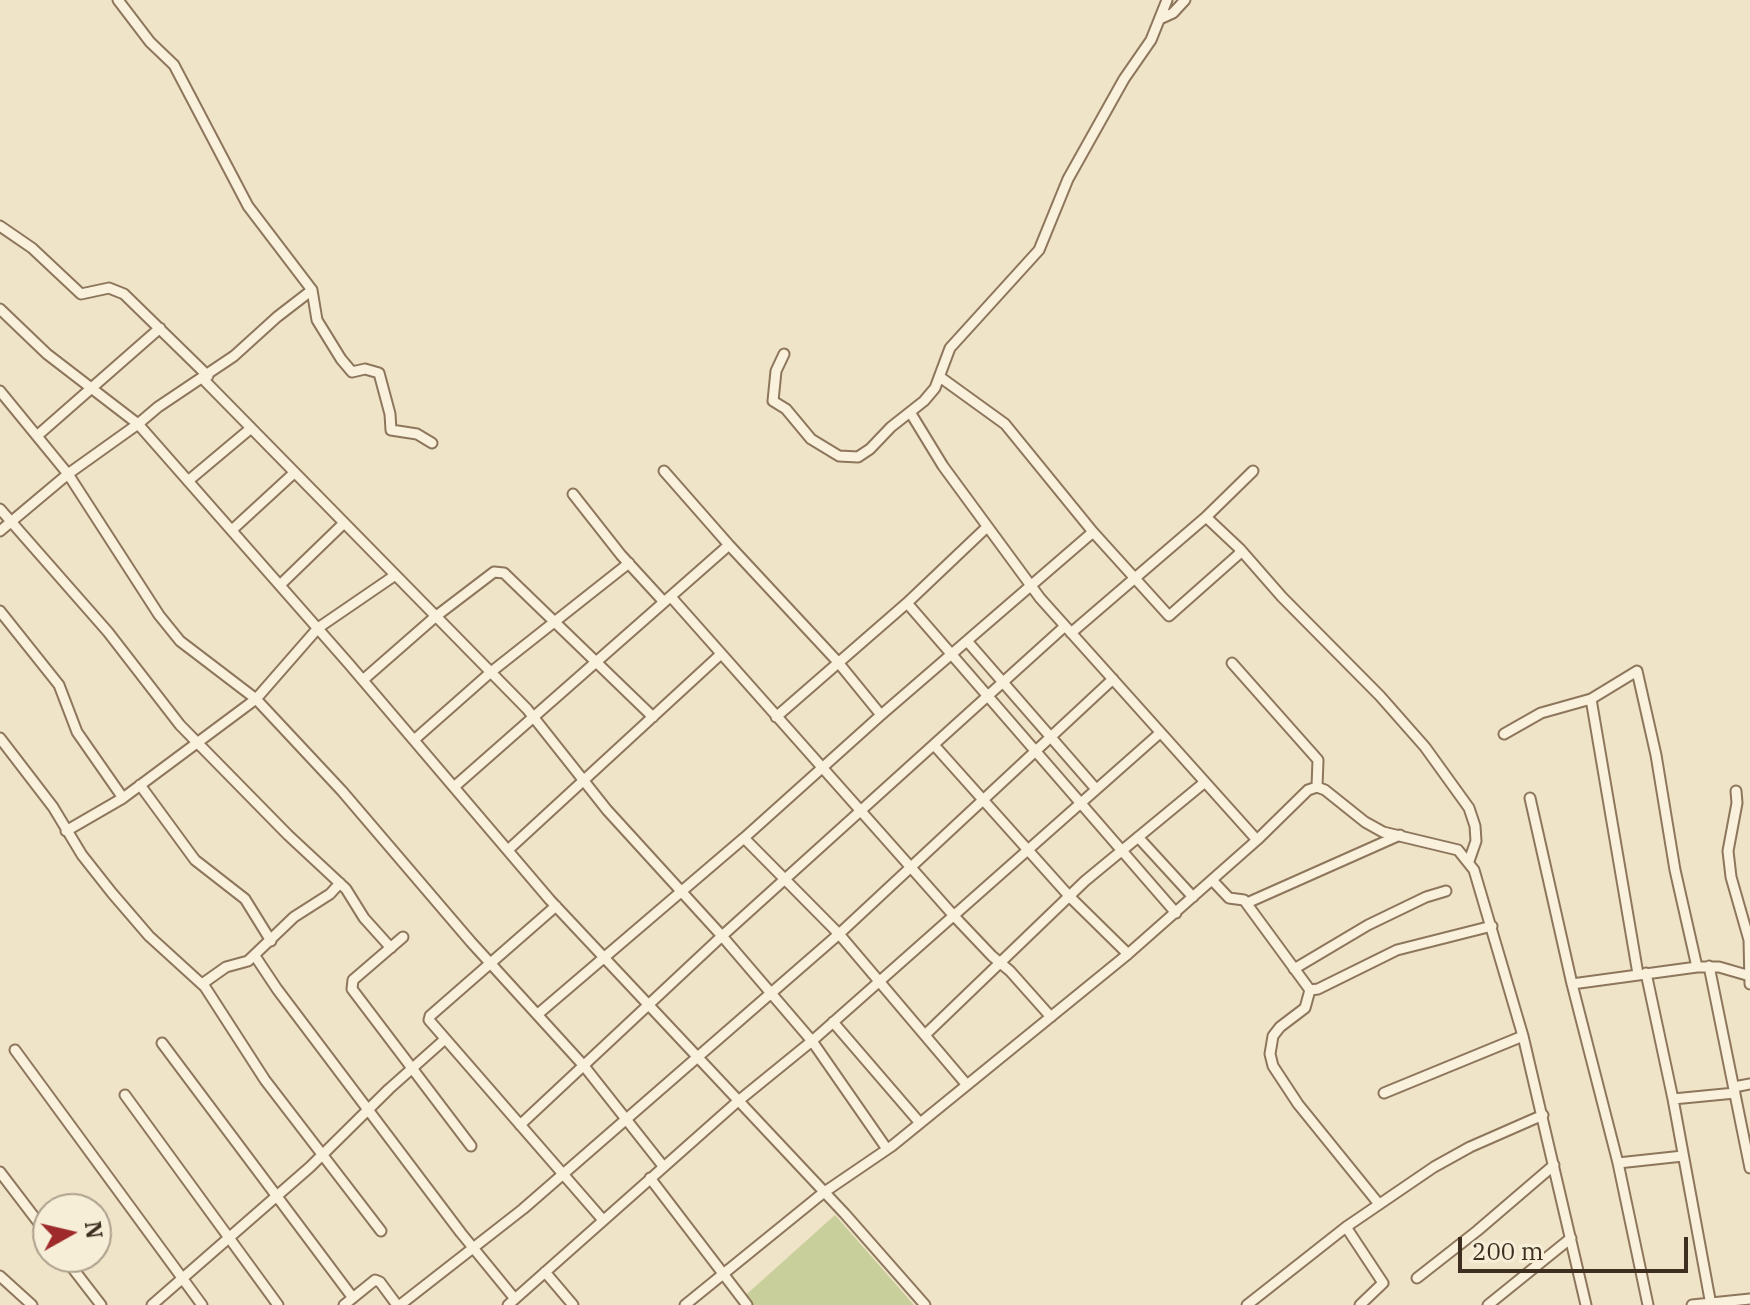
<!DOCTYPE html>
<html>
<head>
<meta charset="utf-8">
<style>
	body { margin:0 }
	#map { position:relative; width:1750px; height:1305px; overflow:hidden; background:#f0e4c8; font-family:"IBM Plex Serif",serif }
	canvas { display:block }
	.north { position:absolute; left:32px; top:1193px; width:80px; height:80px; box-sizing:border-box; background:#f7eed8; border:2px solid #ada18e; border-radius:50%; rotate:82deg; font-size:22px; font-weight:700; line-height:32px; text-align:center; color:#3d2e20 }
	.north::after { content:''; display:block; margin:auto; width:28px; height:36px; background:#9e2a2b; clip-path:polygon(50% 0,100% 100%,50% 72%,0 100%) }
	.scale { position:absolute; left:1458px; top:1237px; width:230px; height:36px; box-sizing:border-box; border:4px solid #3d2e20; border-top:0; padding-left:10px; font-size:24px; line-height:28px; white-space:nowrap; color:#3d2e20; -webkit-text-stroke:6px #f7eed8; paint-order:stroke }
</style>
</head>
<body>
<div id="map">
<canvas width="1750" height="1305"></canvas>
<div class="north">N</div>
<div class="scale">200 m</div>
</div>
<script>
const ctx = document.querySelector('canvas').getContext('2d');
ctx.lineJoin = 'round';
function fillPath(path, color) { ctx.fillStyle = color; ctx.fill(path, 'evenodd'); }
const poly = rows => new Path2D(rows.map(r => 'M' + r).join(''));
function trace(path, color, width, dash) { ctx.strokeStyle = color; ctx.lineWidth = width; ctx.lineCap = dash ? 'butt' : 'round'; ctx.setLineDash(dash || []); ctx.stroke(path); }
fillPath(poly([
	[835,1215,914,1305,743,1305,739,1301]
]), '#c9cf9b');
const street = poly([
	[118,0,150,42,174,65,248,206,312,290,317,320,341,359,352,372,365,369,379,373,390,414,391,430,417,434,432,443],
	[1162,18,1173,13,1185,0],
	[0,226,32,248,81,294,109,288,124,294,208,376],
	[0,309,47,354,138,424,158,407,234,356,277,317,312,290],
	[784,354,776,371,773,401,786,409,811,439,839,456,858,457,870,449,891,427,924,401,935,388,950,348,1039,250,1068,179,1124,79,1151,40,1167,0],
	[940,377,1005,424,1093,532,1169,616,1239,554,1240,549,1206,517],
	[203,379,527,709,607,810,722,936,812,1041,887,1149],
	[0,391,68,474,159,615,180,641,256,699,342,791,471,942,584,1066,663,1166],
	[910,412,943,466,1040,598,1257,840],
	[38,435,160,328],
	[664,471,729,545,837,661,881,715],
	[188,481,250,429],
	[573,494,621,555,664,602],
	[0,509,108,632,180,725,288,835,346,889,364,918,391,948],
	[232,530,294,473],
	[0,531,68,474,138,424,349,664,550,900,845,1214,925,1305],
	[1240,549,1282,597,1380,696,1425,747,1469,808,1475,826,1476,841,1469,861],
	[280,585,343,524],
	[671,597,954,916,992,956,1010,971,1051,1017],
	[907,603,1176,913],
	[0,611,59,685,77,732,123,798],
	[1071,633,1206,517,1253,471],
	[967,641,1096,789],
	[1232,663,1318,760,1317,787],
	[363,680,435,617,494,572,504,573,653,717],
	[1591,699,1638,974],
	[776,717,907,603,987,527],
	[1504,734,1541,713,1591,699,1637,671,1656,755,1675,870,1697,967],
	[0,738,53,807,82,855,112,893,149,936,205,987,265,1080,381,1231],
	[414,740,491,672,629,563],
	[934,745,1070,897,1128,954],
	[140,785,195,860,245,899,271,941],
	[454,787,729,545],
	[1736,791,1737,803,1728,851,1731,877,1749,940,1750,984],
	[1530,798,1572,984,1618,1163,1648,1305],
	[66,831,123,798,256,699,318,628,394,576],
	[1138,837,1193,897],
	[744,838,839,934,967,1085],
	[508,850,721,654],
	[1212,880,1229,898,1244,900,1310,990,1305,1008,1280,1027,1273,1036,1270,1054,1273,1066,1298,1104,1379,1204],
	[1247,903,1400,835],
	[556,906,430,1016,429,1020,603,1220],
	[403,937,353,980,352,989,471,1146],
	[255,956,277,989,461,1233,515,1299],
	[1709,966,1750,1168],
	[1294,969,1368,925,1426,897,1446,891],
	[1646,973,1673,1099,1711,1305],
	[202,984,226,967,248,961,294,917,330,894,340,883],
	[1572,984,1697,967,1719,967,1750,976],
	[1310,990,1318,989,1397,950,1492,926],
	[538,1014,744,838,881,715,1093,532],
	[833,1022,920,1123],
	[926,1034,1085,881,1205,782],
	[162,1043,353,1298],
	[15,1050,202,1305],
	[1734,1087,1750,1084],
	[1384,1093,1523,1036],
	[125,1095,278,1305],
	[1673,1099,1735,1093],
	[520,1125,722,936,1064,627],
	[1618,1163,1683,1156],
	[0,1172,48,1235],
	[650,1178,747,1305],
	[1346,1227,1383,1283,1360,1305],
	[64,1257,101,1305],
	[545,1272,573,1305],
	[0,1276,32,1305],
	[1417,1278,1477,1231,1554,1165],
	[152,1305,310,1167,389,1089,444,1040],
	[344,1305,375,1280,380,1282,397,1305],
	[400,1305,523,1209,839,934,1113,679],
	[508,1305,737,1102,812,1041,1160,733],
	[685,1305,823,1193,892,1146,1128,954,1257,840,1308,790,1317,787,1325,790,1365,822,1383,832,1458,850,1474,870,1523,1036,1586,1305],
	[1247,1305,1346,1227,1434,1167,1470,1147,1543,1115],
	[1488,1305,1571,1238],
	[1692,1305,1750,1299]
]);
trace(street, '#8d765c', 13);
trace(street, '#faf1dc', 9);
</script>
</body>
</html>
